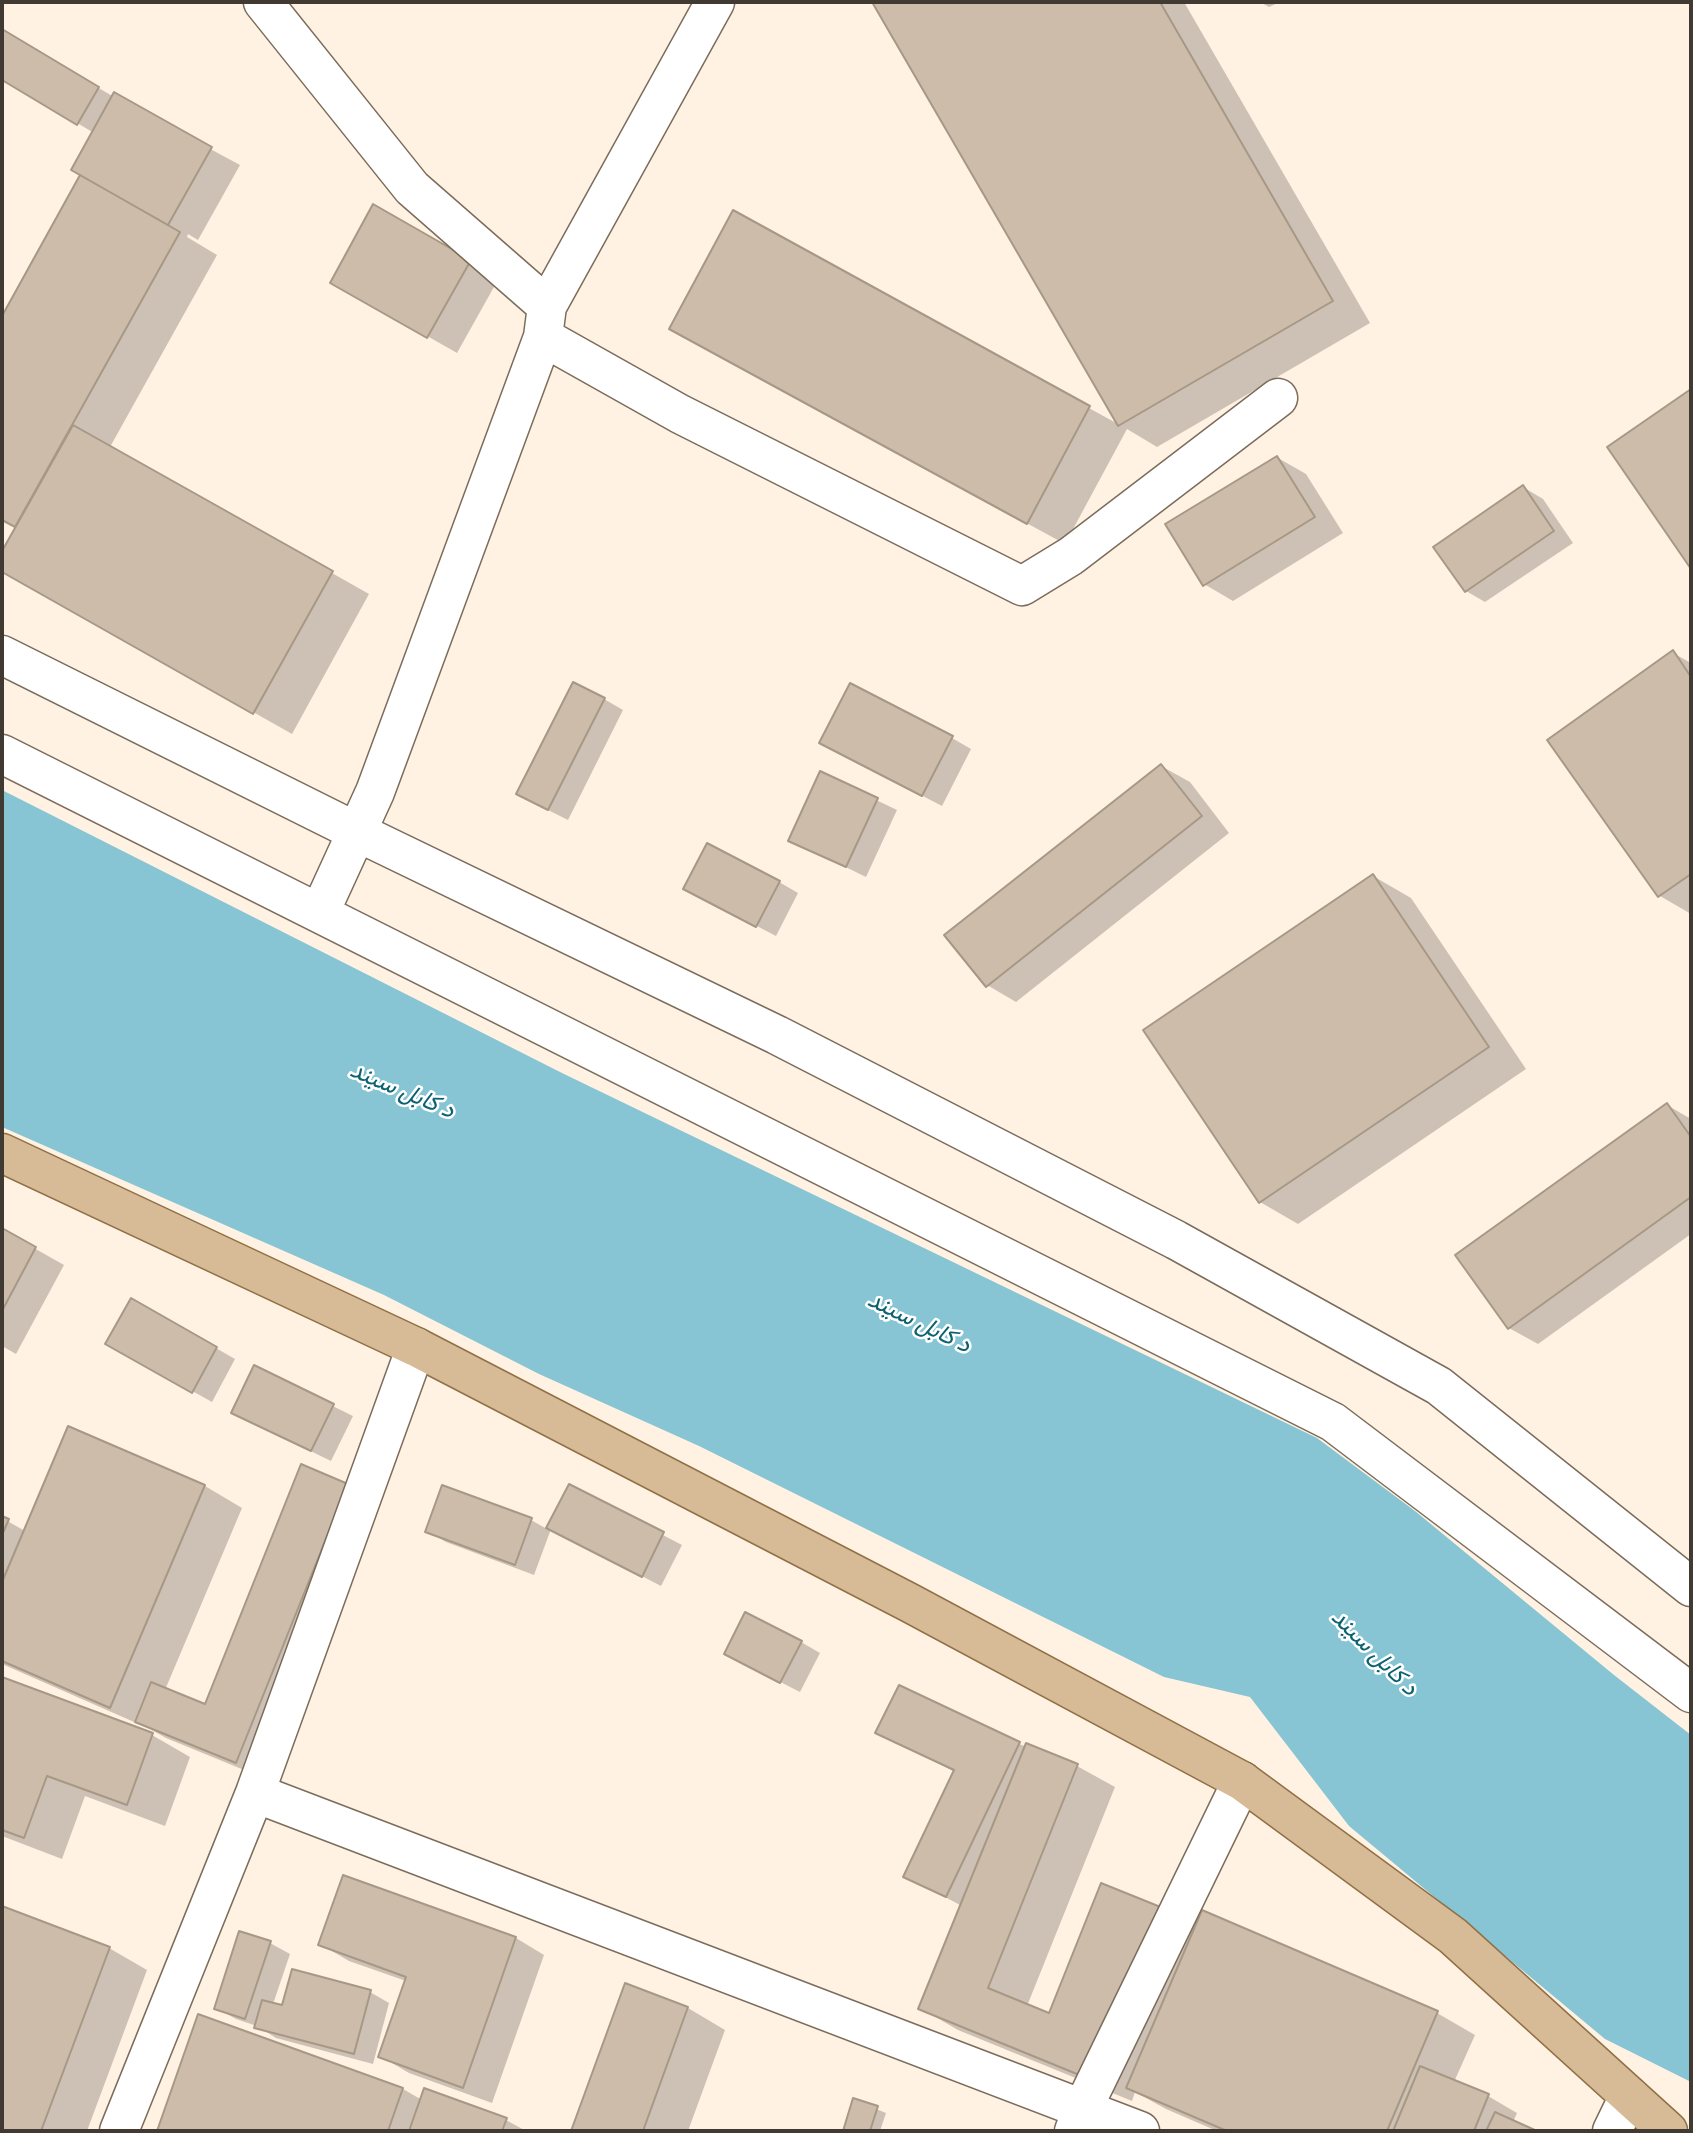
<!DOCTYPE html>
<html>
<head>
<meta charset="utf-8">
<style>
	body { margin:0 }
	#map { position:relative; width:1693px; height:2133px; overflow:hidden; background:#fff2e2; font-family:"Archivo Narrow",sans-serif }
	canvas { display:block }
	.frame { position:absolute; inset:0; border:4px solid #413a33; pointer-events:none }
</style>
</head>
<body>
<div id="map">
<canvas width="1693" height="2133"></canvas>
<div class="frame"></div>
</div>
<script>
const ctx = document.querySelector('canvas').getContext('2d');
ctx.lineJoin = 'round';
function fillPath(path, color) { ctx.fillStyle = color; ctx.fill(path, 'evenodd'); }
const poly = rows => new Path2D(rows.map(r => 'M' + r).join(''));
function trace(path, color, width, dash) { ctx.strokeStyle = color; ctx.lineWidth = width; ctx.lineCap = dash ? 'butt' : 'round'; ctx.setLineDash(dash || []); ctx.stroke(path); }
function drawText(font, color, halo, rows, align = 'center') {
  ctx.font = font + ' "Archivo Narrow",Vazirmatn,sans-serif'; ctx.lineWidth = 5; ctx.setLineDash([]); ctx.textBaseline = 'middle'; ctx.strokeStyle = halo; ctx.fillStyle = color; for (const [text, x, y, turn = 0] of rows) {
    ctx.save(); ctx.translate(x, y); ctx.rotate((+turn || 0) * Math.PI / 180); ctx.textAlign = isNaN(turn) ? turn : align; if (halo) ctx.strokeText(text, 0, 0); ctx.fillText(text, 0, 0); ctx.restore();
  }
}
fillPath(poly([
	[2,790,562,1073,1317,1438,1415,1511,1614,1675,1691,1735,1691,2082,1605,2039,1349,1826,1250,1697,1164,1677,699,1446,539,1374,384,1295,2,1127]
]), '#88c5d4');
fillPath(poly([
	[874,2,1184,2,1370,323,1157,447,1127,429,1065,544,709,350,733,213,1118,424],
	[1260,2,1280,2,1269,7],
	[2,31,114,97,240,165,198,240,188,234,187,237,217,255,110,447,369,594,292,734,2,570,2,555,17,527,2,518,2,320,83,174,94,133,2,78],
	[374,207,499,278,457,353,332,282],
	[1691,391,1691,566,1610,448],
	[1278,458,1306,474,1343,533,1233,601,1204,584],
	[1523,487,1543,499,1573,543,1485,602,1466,591],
	[1673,653,1691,663,1691,914,1660,896,1549,740],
	[604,699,623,710,568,820,538,805],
	[952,738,971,749,942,806,840,753],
	[1161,766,1190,782,1229,833,1016,1002,987,985],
	[820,773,897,810,866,877,790,840],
	[1373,876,1411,898,1526,1069,1298,1224,1260,1202],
	[779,882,798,893,776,936,705,899],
	[1667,1105,1691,1119,1691,1234,1538,1344,1509,1328],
	[2,1230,64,1265,16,1354,2,1346],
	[132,1300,235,1359,212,1402,108,1344],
	[255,1368,353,1416,331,1461,253,1423],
	[69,1428,205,1486,242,1508,165,1690,206,1707,347,1485,266,1779,166,1738,150,1729,2,1664,2,1518,25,1531],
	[569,1486,682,1545,661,1586,551,1529,534,1575,446,1542,427,1531,531,1520,547,1529],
	[801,1642,820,1653,800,1692,745,1664],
	[2,1679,152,1735,190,1757,165,1826,85,1796,62,1859,2,1836],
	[878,1732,1019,1744,1077,1766,1115,1787,1027,2006,1050,2015,1162,1910,1196,1929,1437,2013,1475,2035,1454,2082,1488,2096,1517,2113,1513,2122,1532,2131,1217,2131,1166,2109,1135,2092,1132,2101,958,2030,920,2008,962,1906,905,1876,955,1772],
	[344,1877,516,1938,544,1955,492,2103,409,2073,380,2056,406,1981,349,1961,320,1944],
	[2,1908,109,1948,147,1970,87,2131,2,2131],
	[270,1943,290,1954,273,2004,284,2007,370,1992,389,2003,373,2064,276,2038,257,2026,236,2019,216,2008],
	[627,1986,688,2008,725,2030,688,2131,573,2131],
	[199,2017,403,2089,422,2100,506,2120,526,2131,158,2131],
	[854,2100,886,2113,880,2131,845,2131]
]), '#0003');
const building = poly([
	[872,2,1160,2,1333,301,1118,426,872,2],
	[2,29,99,87,77,125,2,80,2,29],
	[114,92,212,147,168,225,71,170,114,92],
	[80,175,180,232,15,527,2,520,2,316,80,175],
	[373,204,471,260,427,338,330,283,373,204],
	[733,210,1090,406,1027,524,669,329,733,210],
	[1691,389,1691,569,1607,447,1691,389],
	[73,425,333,571,253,714,2,572,2,551,73,425],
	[1277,456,1315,517,1203,586,1165,524,1277,456],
	[1523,485,1554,531,1465,592,1433,547,1523,485],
	[1673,650,1691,677,1691,874,1658,897,1547,740,1673,650],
	[573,682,605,698,548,810,516,794,573,682],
	[850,683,953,736,922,796,819,743,850,683],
	[1161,764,1202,816,986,987,944,935,1161,764],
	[820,771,878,798,846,867,788,841,820,771],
	[707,843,780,881,756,927,683,889,707,843],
	[1373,874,1489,1047,1259,1203,1143,1030,1373,874],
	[1667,1103,1691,1137,1691,1197,1508,1329,1455,1255,1667,1103],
	[2,1228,36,1247,2,1311,2,1228],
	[131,1298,217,1347,192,1393,105,1344,131,1298],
	[254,1365,334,1404,311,1451,231,1413,254,1365],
	[68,1426,205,1485,110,1708,2,1661,2,1582,68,1426],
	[301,1464,348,1484,236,1763,135,1722,151,1682,205,1704,301,1464],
	[569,1484,664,1532,642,1577,546,1528,569,1484],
	[442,1485,532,1518,515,1565,425,1532,442,1485],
	[2,1516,9,1519,2,1535,2,1516],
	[745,1612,802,1641,780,1683,724,1654,745,1612],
	[2,1677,153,1733,127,1805,47,1776,24,1838,2,1830,2,1677],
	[899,1685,1020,1742,946,1897,903,1877,954,1770,875,1733,899,1685],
	[1026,1743,1078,1764,988,1988,1049,2013,1101,1883,1163,1908,1094,2081,918,2009,1026,1743],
	[343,1875,516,1937,463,2088,378,2057,406,1977,318,1945,343,1875],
	[2,1906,110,1947,41,2131,2,2131,2,1906],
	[1202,1910,1438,2011,1387,2131,1227,2131,1126,2088,1202,1910],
	[239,1931,271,1941,245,2019,214,2009,239,1931],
	[292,1969,371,1990,354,2054,254,2028,262,2000,282,2005,292,1969],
	[625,1983,688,2007,643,2131,571,2131,625,1983],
	[198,2014,403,2088,388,2131,157,2131,198,2014],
	[1420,2066,1489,2094,1474,2131,1393,2131,1420,2066],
	[424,2088,507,2118,502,2131,409,2131,424,2088],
	[853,2098,878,2106,870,2131,843,2131,853,2098],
	[1495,2112,1537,2131,1486,2131,1495,2112]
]);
fillPath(building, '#ccbca9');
trace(building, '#a79886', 2);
const minor = poly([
	[263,2,412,188,547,306],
	[543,337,680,414,1022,586,1071,556,1278,398],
	[2,655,357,832,777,1035,1176,1240,1439,1386,1691,1587],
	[2,754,1333,1422,1691,1693],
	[320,912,375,792,543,337,547,306,715,2],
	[255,1793,1140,2131],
	[119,2131,255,1793,416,1347],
	[1074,2131,1082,2110,1242,1781],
	[1612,2131,1629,2096]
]);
const major = poly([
	[2,1153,416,1347,910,1603,1242,1781,1453,1936,1668,2131]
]);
trace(minor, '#7b6c5b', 41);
trace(major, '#907046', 41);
trace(minor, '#fff', 38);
trace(major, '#d6bb96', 38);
drawText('italic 24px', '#0d6271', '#fff', [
	["د کابل سيند",402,1091,23],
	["د کابل سيند",919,1323,26],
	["د کابل سيند",1374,1653,45]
]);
</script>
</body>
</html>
